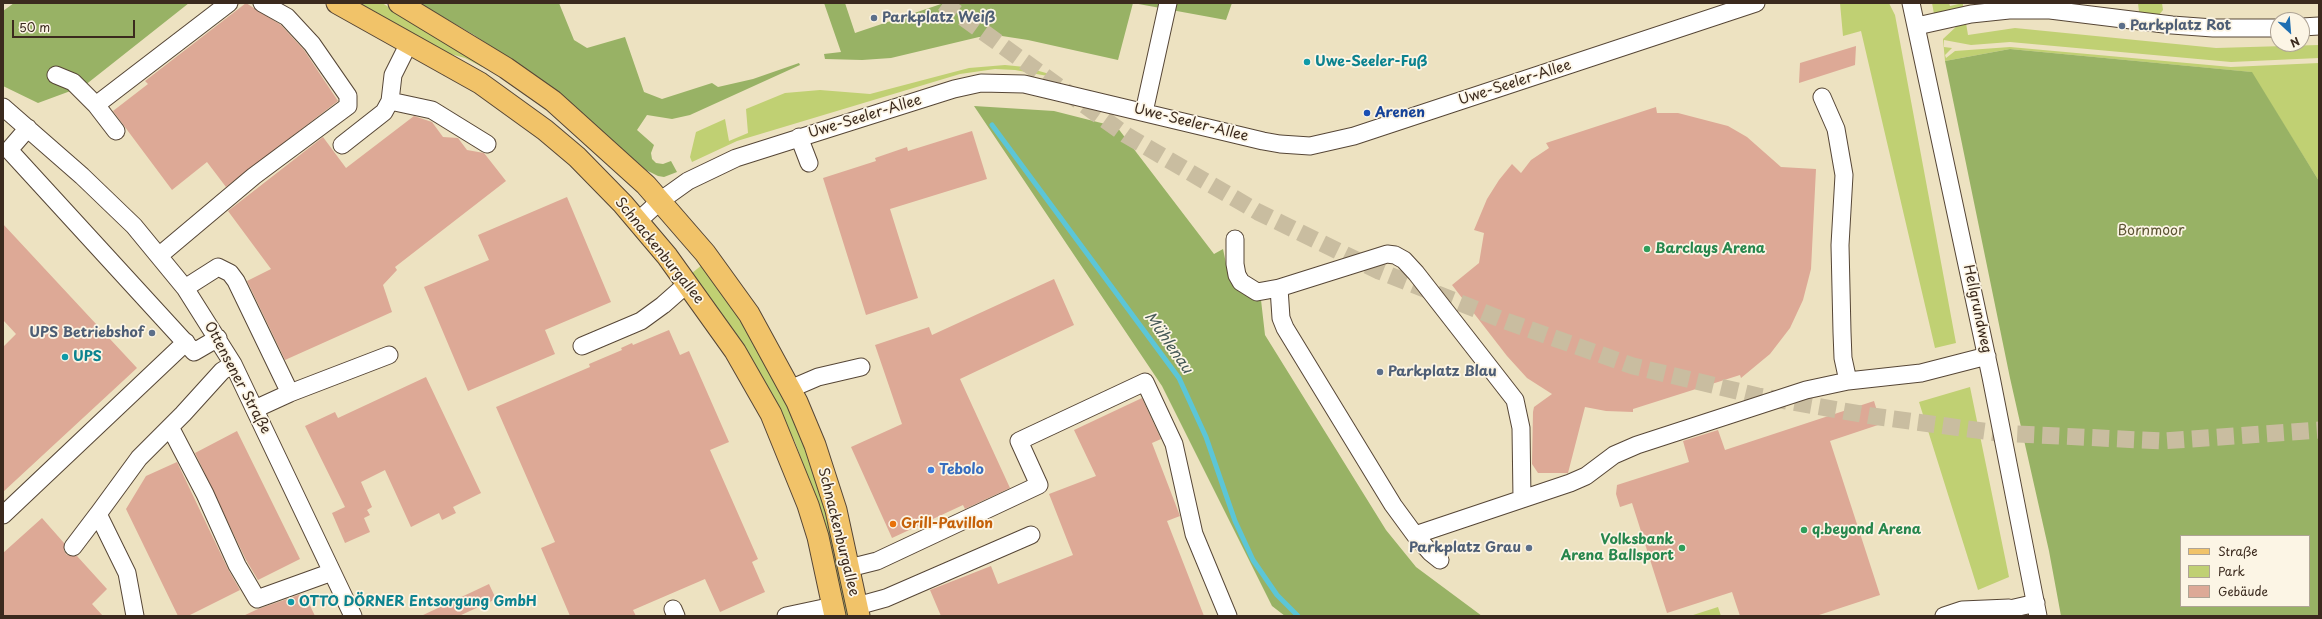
<!DOCTYPE html>
<html>
<head>
<meta charset="utf-8">
<style>
	body { margin:0 }
	#map { position:relative; width:2322px; height:619px; overflow:hidden; background:#ede2c1; font-family:"Playpen Sans",sans-serif }
	canvas { display:block }
	.frame { position:absolute; inset:0; border:4px solid #3b2a1e; pointer-events:none }
	.legend { position:absolute; left:2180px; top:535px; width:130px; height:72px; box-sizing:border-box; background:#fcf5e5; border:1px solid #afa495; margin:0; padding:5px 7px; list-style:none; font-size:12px; color:#3b2a1e }
	.legend li { display:flex; align-items:center; gap:8px; height:20px }
	.legend b { width:20px; border:1px solid #afa495 }
	.north { position:absolute; left:2270px; top:12px; width:40px; height:40px; box-sizing:border-box; background:#fcf5e5; border:1px solid #afa495; border-radius:50%; rotate:154deg; font-size:11px; font-weight:700; line-height:16px; text-align:center; color:#3b2a1e }
	.north::after { content:''; display:block; margin:auto; width:14px; height:18px; background:#1f6fb2; clip-path:polygon(50% 0,100% 100%,50% 72%,0 100%) }
	.scale { position:absolute; left:12px; top:20px; width:123px; height:18px; box-sizing:border-box; border:2px solid #3b2a1e; border-top:0; padding-left:5px; font-size:12px; line-height:14px; white-space:nowrap; color:#3b2a1e; -webkit-text-stroke:3px #fcf5e5; paint-order:stroke }
</style>
</head>
<body>
<div id="map">
<canvas width="2322" height="619"></canvas>
<div class="frame"></div>
<ul class="legend">
<li><b style="height:5px;background:#f1c369"></b>Straße</li>
<li><b style="height:11px;background:#c0d073"></b>Park</li>
<li><b style="height:11px;background:#dda996"></b>Gebäude</li>
</ul>
<div class="north">N</div>
<div class="scale">50 m</div>
</div>
<script>
const ctx = document.querySelector('canvas').getContext('2d');
ctx.lineJoin = 'round';
function fillPath(path, color) { ctx.fillStyle = color; ctx.fill(path, 'evenodd'); }
const poly = rows => new Path2D(rows.map(r => 'M' + r).join(''));
function trace(path, color, width, dash) { ctx.strokeStyle = color; ctx.lineWidth = width; ctx.lineCap = dash ? 'butt' : 'round'; ctx.setLineDash(dash || []); ctx.stroke(path); }
function drawText(font, color, halo, rows, align = 'center') {
  ctx.font = font + ' "Playpen Sans",sans-serif'; ctx.lineWidth = 3.5; ctx.setLineDash([]); ctx.textBaseline = 'middle'; ctx.strokeStyle = halo; ctx.fillStyle = color; for (const [text, x, y, turn = 0] of rows) {
    ctx.save(); ctx.translate(x, y); ctx.rotate((+turn || 0) * Math.PI / 180); ctx.textAlign = isNaN(turn) ? turn : align; if (halo) ctx.strokeText(text, 0, 0); ctx.fillText(text, 0, 0); ctx.restore();
  }
}
fillPath(poly([
	[356,3,382,3,481,62,482,67,465,58,447,53],
	[1840,3,1889,3,1895,15,1956,343,1935,348,1861,31,1843,36],
	[1932,3,1949,3,1950,6,1963,3,1963,8,1934,14],
	[2138,3,2162,3,2163,10,2159,15,2139,12],
	[1966,23,1968,35,2015,28,2216,48,2319,45,2319,58,2231,62,2010,42,1971,45,1944,40,1944,47,1952,48,1945,55,1946,58,1955,51,2010,47,2231,67,2319,63,2319,181,2251,72,2010,49,1945,61,1943,39,1958,25],
	[1005,65,1025,67,1053,75,1053,77,1015,70,995,69,960,74,737,141,692,162,690,157,696,132,725,119,729,141,748,133,746,109,785,93,820,90,870,94,969,68],
	[702,265,741,319,776,381,803,442,830,520,850,616,844,616,815,496,795,442,742,342,692,273],
	[1970,387,2009,577,1978,590,1919,402],
	[1718,607,1721,616,1690,616]
]), '#c0d073');
fillPath(poly([
	[14,3,189,3,84,86,38,103,3,86,3,11],
	[419,3,559,3,574,40,587,48,625,37,644,92,662,99,712,83,718,87,753,79,799,63,800,65,690,115,672,119,647,115,637,130,654,145,651,153,652,159,656,163,663,164,671,161,677,172,664,177,658,176,646,170,544,82,474,35],
	[824,3,845,3,855,33,944,3,1232,3,1226,20,1133,3,1118,60,1028,40,1002,36,979,37,891,58,862,60,825,59,824,54,841,52],
	[2010,49,2252,72,2319,181,2319,616,2061,616,2049,551,2010,378,1945,61],
	[2181,536,2309,536,2309,606,2181,606],
	[974,106,1054,111,1117,127,1214,254,1223,249,1229,278,1237,290,1261,300,1265,335,1386,530,1416,567,1482,616,1285,616,1272,606,1162,386]
]), '#98b265');
trace(poly([
	[992,125,1179,378,1206,437,1235,521,1253,560,1277,595,1298,616]
]), '#5cc6d7', 5);
fillPath(poly([
	[246,3,281,25,304,50,338,101,226,187,207,162,172,190,113,111,148,84,145,81],
	[1856,46,1855,65,1799,83,1800,63],
	[1656,107,1657,113,1678,113,1728,126,1747,137,1781,167,1816,169,1811,269,1803,300,1790,328,1770,354,1741,378,1740,375,1633,409,1633,412,1606,411,1585,407,1568,473,1538,473,1532,464,1533,412,1534,407,1552,394,1527,378,1507,356,1452,285,1479,263,1484,233,1474,230,1487,199,1499,180,1512,164,1521,173,1531,160,1549,148,1546,143],
	[414,116,432,122,443,137,458,138,467,150,484,153,506,181,395,267,397,270,383,285,392,312,285,360,247,281,271,269,228,211,323,137,346,168],
	[972,131,987,179,890,209,918,298,866,315,823,178,876,161,875,158,907,147,908,151],
	[567,197,611,302,545,330,555,354,468,391,424,287,489,260,478,235],
	[3,224,137,368,3,492,3,347,16,334,3,320],
	[1054,279,1074,325,960,379,1010,488,965,509,963,505,892,538,851,447,902,424,875,345,929,327,932,335],
	[669,330,680,355,689,351,729,442,710,450,758,559,752,562,765,592,720,612,705,579,633,610,636,616,570,616,541,548,555,542,496,407,590,367,589,364,622,350,621,348,632,343,633,345],
	[426,377,481,493,453,507,456,513,442,520,439,513,411,527,385,470,361,482,372,507,367,510,370,515,364,518,370,532,345,543,332,513,345,507,305,426,335,412,338,418],
	[1142,398,1161,439,1152,443,1180,516,1167,521,1204,616,941,616,930,590,991,566,998,584,1073,555,1049,494,1096,476,1074,430],
	[1874,401,1881,424,1830,441,1880,595,1816,616,1740,616,1732,592,1667,613,1632,503,1620,507,1616,494,1617,485,1689,462,1683,441,1718,430,1725,450],
	[237,431,300,559,258,580,246,560,195,453],
	[177,462,228,569,240,590,188,616,178,616,126,509,146,476],
	[42,518,64,543,64,551,67,555,77,556,107,589,92,604,103,616,3,616,3,553],
	[489,584,496,599,459,616,421,616],
	[304,593,315,616,243,616,258,609]
]), '#dda996');
trace(poly([
	[943,3,1126,135,1258,212,1379,271,1503,320,1633,366,1758,396,1872,416,1998,433,2162,441,2319,430]
]), '#c9bda0', 17, [17, 8]);
const minor = poly([
	[1911,3,1991,377,2038,616],
	[1917,26,1971,14,2009,10,2050,10,2172,25,2213,28,2278,28],
	[2302,27,2319,26],
	[56,75,73,82,96,105],
	[1822,97,1836,129,1844,175,1840,245,1842,332,1843,358,1848,381],
	[390,101,432,110,487,144],
	[3,107,82,176,134,226,185,288,233,364,353,616],
	[1144,112,1168,3],
	[28,128,9,150,194,352,218,338],
	[116,131,96,105,229,3],
	[799,137,809,163],
	[342,145,384,112,390,101,393,75,409,43],
	[637,222,660,201,688,181,736,158,954,89,981,83,1024,84,1263,141,1280,144,1310,146,1354,136,1756,3],
	[1235,239,1235,264,1237,275,1241,282,1257,292,1279,288,1387,254,1395,255,1404,260,1416,273,1515,400,1521,428,1522,499],
	[160,255,254,176,348,106,348,96,312,44,287,17,262,3],
	[185,288,218,267,230,273,236,281,290,393],
	[1279,288,1281,318,1285,328,1393,505,1415,535,1430,552,1440,560],
	[582,346,641,321,663,305,688,283],
	[790,389,818,377,861,367],
	[255,409,290,393,389,355],
	[170,427,205,494,237,565,257,599,332,572],
	[3,515,186,342],
	[1415,535,1570,483,1586,476,1614,455,1637,445,1806,390,1848,381,1921,373,1987,356],
	[73,547,98,514],
	[849,568,877,561,1039,485,1019,441,1145,382,1174,444,1194,534,1228,616],
	[857,606,886,598,1031,535],
	[673,609,676,616],
	[1997,612,2036,603],
	[135,616,127,573,98,514,139,458,183,414,222,371,233,364],
	[786,616,833,606],
	[1944,616,1962,610,2009,608]
]);
const major = poly([
	[337,3,480,83,545,130,577,157,623,204,667,256,735,351,771,414,808,505,818,537,835,616],
	[399,3,506,68,553,101,646,185,705,253,749,314,797,402,815,445,836,510,859,616]
]);
trace(minor, '#564636', 19);
trace(major, '#564636', 23);
trace(minor, '#fff', 17);
trace(major, '#f1c369', 21);
for (const [x, y, r, color] of [
	[874,18,4,"#5c6f8a"],
	[2122,26,4,"#5c6f8a"],
	[1307,62,4,"#0f9aa8"],
	[1367,113,4,"#1a4fb4"],
	[1647,249,4,"#2e9e5b"],
	[152,333,4,"#5c6f8a"],
	[65,357,4,"#0f9aa8"],
	[1380,372,4,"#5c6f8a"],
	[931,470,4,"#3f7fe0"],
	[893,524,4,"#e8710a"],
	[1804,530,4,"#2e9e5b"],
	[1529,548,4,"#5c6f8a"],
	[1682,548,4,"#2e9e5b"],
	[291,602,4,"#0f9aa8"]
]) { const dot = new Path2D(); dot.arc(x, y, r, 0, 2 * Math.PI); ctx.fillStyle = color; ctx.fill(dot); trace(dot, '#fcf5e5', 1.5); }
drawText('bold 14px', '#4e5e75', '#fcf5e5', [
	["Parkplatz Weiß",882,18],
	["Parkplatz Rot",2130,26],
	["UPS Betriebshof",144,333,"right"],
	["Parkplatz Blau",1388,372],
	["Parkplatz Grau",1521,548,"right"]
], 'left');
drawText('bold 14px', '#0d838f', '#fcf5e5', [
	["Uwe-Seeler-Fuß",1315,62],
	["UPS",73,357],
	["OTTO DÖRNER Entsorgung GmbH",299,602]
], 'left');
drawText('14px', '#3b2a1e', '#fcf5e5', [
	["Uwe-Seeler-Allee",1515,83,-18],
	["Uwe-Seeler-Allee",865,117,-17],
	["Uwe-Seeler-Allee",1191,123,14],
	["Schnackenburgallee",659,251,51],
	["Hellgrundweg",1977,309,78],
	["Ottensener Straße",237,378,62],
	["Schnackenburgallee",838,532,76]
]);
drawText('bold 14px', '#164399', '#fcf5e5', [
	["Arenen",1375,113]
], 'left');
drawText('14px', '#5c5433', '#fcf5e5', [
	["Bornmoor",2151,231]
]);
drawText('bold 14px', '#27864d', '#fcf5e5', [
	["Barclays Arena",1655,249],
	["q.beyond Arena",1812,530],
	["Volksbank",1674,540,"right"],
	["Arena Ballsport",1674,556,"right"]
], 'left');
drawText('bold 14px', '#366cbe', '#fcf5e5', [
	["Tebolo",939,470]
], 'left');
drawText('bold 14px', '#c56008', '#fcf5e5', [
	["Grill-Pavillon",901,524]
], 'left');
drawText('italic 15px', '#455956', '#fcf5e5', [
	["Mühlenau",1168,343,55]
]);
</script>
</body>
</html>
